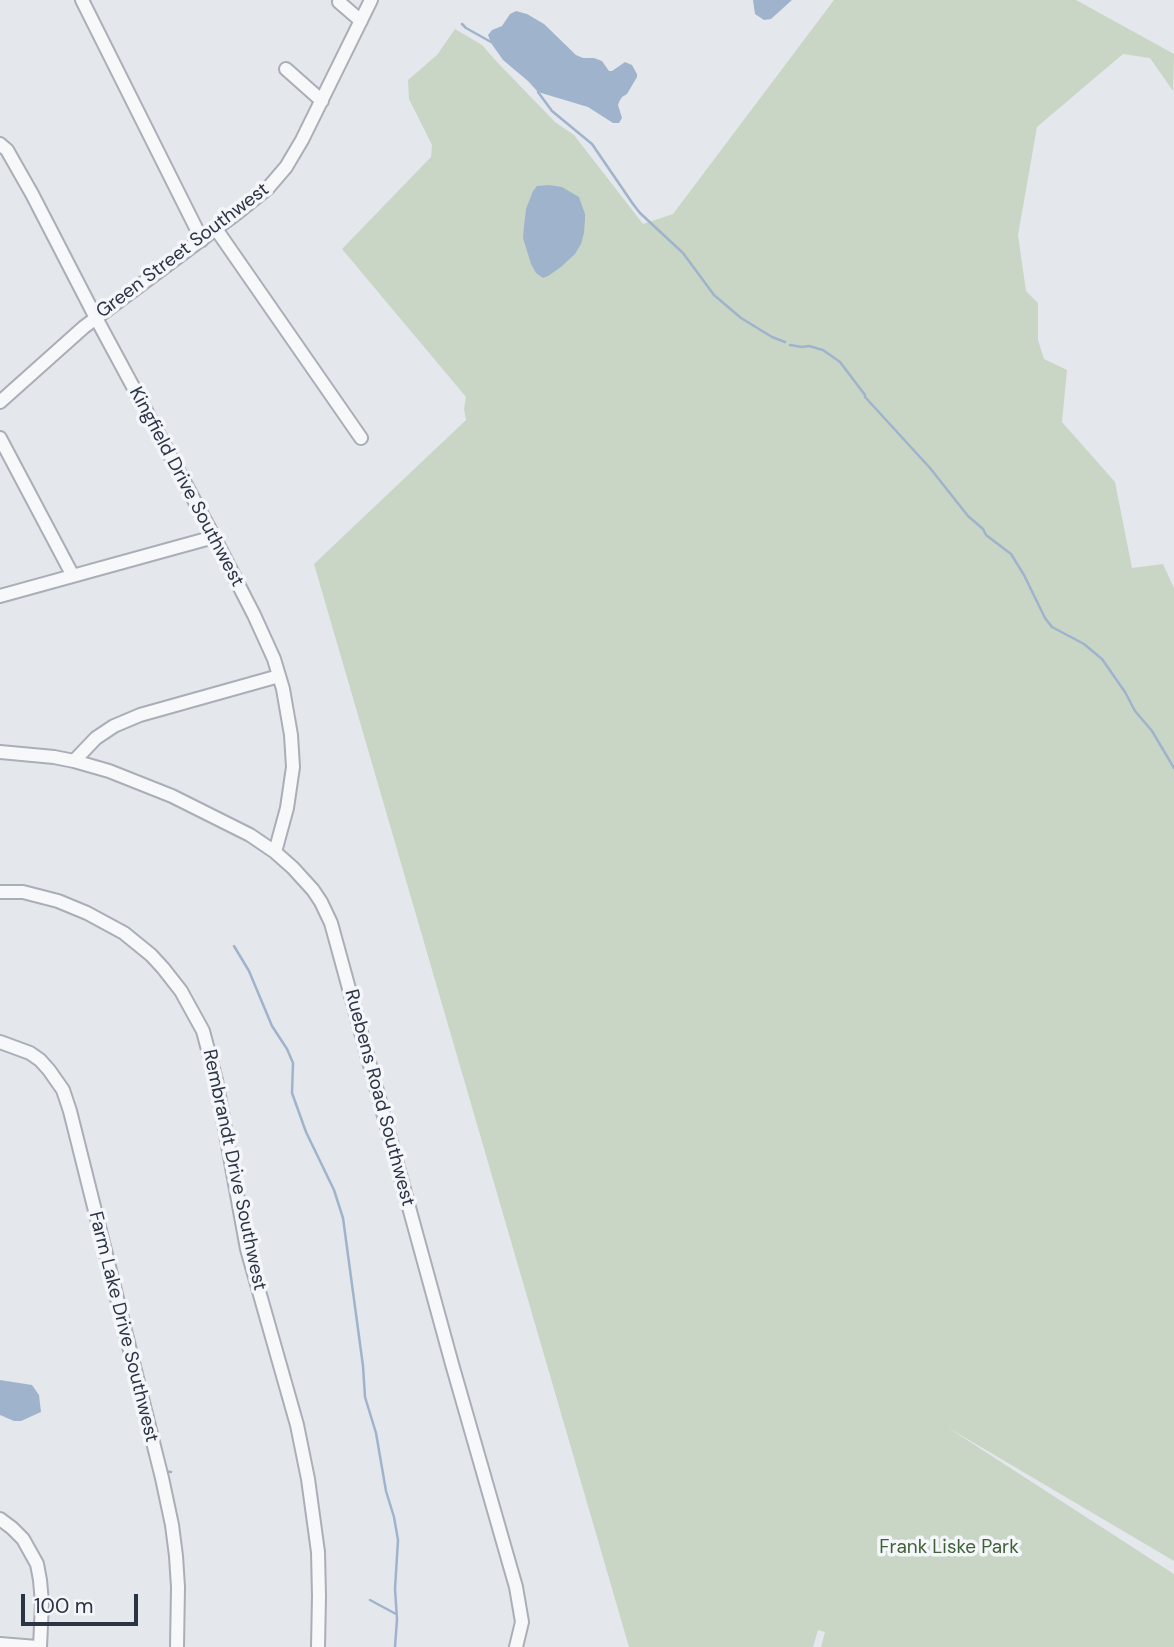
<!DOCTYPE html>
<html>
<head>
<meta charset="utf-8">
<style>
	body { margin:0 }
	#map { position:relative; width:1174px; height:1647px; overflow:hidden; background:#e4e7ec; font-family:"DM Sans",sans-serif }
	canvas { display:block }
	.scale { position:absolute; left:21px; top:1594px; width:117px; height:32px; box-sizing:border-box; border:4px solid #2b3445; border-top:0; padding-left:9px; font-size:21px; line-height:24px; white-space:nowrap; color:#2b3445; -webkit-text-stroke:5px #f4f6f9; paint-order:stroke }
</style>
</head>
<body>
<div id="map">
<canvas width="1174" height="1647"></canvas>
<div class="scale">100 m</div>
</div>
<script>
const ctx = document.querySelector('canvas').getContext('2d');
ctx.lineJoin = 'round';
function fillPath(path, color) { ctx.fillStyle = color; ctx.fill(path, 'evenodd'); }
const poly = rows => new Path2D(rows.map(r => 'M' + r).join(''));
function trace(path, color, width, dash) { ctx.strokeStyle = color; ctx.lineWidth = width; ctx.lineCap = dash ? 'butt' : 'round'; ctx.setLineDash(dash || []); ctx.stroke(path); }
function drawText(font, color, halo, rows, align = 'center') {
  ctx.font = font + ' "DM Sans",sans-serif'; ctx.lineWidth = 7; ctx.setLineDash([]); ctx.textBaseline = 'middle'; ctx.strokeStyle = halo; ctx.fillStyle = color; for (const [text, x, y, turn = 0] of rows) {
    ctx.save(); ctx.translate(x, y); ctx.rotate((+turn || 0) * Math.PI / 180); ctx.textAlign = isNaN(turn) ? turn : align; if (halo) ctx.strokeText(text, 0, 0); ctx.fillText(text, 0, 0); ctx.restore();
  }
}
fillPath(poly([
	[834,0,1076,0,1174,54,1173,91,1150,58,1123,54,1037,127,1018,235,1026,291,1038,303,1038,340,1044,359,1067,370,1062,422,1115,482,1132,568,1163,564,1174,588,1174,1561,947,1427,1174,1574,1174,1647,821,1647,825,1632,818,1630,813,1647,629,1647,314,564,466,420,464,409,466,397,342,249,431,157,432,145,409,99,408,80,437,55,455,29,482,45,497,62,555,122,574,135,643,224,673,214]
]), '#c9d6c5');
fillPath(poly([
	[753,0,792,0,771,19,764,20,755,14],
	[516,11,527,14,544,24,576,55,583,58,594,58,602,61,609,71,612,71,625,62,632,65,637,74,637,77,627,94,622,97,619,102,618,105,622,118,619,123,613,123,588,107,538,92,528,81,503,60,491,43,488,35,492,30,502,26,510,14],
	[549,185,562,187,579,197,585,214,585,220,584,233,581,244,575,254,561,267,548,276,543,278,536,273,531,264,523,238,524,226,526,209,533,191,537,186],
	[0,1380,32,1385,39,1395,41,1412,21,1421,14,1421,0,1415]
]), '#9fb4cc');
trace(poly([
	[462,24,466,28,491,42],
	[538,92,552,111,592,144,633,204,640,213,683,253,714,295,741,318,772,337,785,342],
	[790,345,802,347,809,346,823,350,840,362,865,395,865,397,930,468,968,516,983,529,986,535,1011,554,1024,575,1045,618,1052,627,1084,644,1102,659,1125,692,1135,711,1152,731,1174,768],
	[234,946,249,971,272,1026,287,1049,293,1063,292,1093,306,1132,334,1190,343,1218,363,1366,365,1397,376,1433,386,1491,394,1517,398,1540,395,1589,397,1619,395,1647],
	[164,1471,171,1472],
	[370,1600,396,1614]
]), '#9fb4cc', 2.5);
const minor = poly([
	[82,0,202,240],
	[339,2,361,21],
	[286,69,322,101],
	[0,144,7,150,32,194,96,318,214,537,254,615,274,659,283,689,291,735,293,767,287,808,275,852],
	[216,229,361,438],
	[0,402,84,327,237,213,268,188,286,167,302,140,371,0],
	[0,438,73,576],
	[0,596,214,537],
	[0,752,54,757,74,761,109,771,172,796,250,835,275,852,293,868,313,890,321,902,331,923,452,1364,516,1587,522,1622,516,1647],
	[74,761,96,738,114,726,140,715,279,676],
	[0,892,23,892,58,901,87,913,124,933,151,955,163,968,181,991,203,1031,216,1080,247,1249,297,1425,308,1479,318,1552,319,1596,318,1647],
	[0,1042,30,1053,40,1060,49,1070,63,1090,70,1111,162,1478,172,1525,176,1556,178,1587,177,1647],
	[0,1519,12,1528,23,1539,37,1564,40,1580,42,1603,40,1647],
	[0,1644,37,1647]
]);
trace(minor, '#a9aeb7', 16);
trace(minor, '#f7f8fa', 12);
drawText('19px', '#2b3445', '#f4f6f9', [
	["Green Street Southwest",183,251,-37],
	["Kingfield Drive Southwest",186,487,62],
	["Ruebens Road Southwest",379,1098,75],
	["Rembrandt Drive Southwest",234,1170,78],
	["Farm Lake Drive Southwest",123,1327,76]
]);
drawText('19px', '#3f6138', '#f4f6f9', [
	["Frank Liske Park",949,1548]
]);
</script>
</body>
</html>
